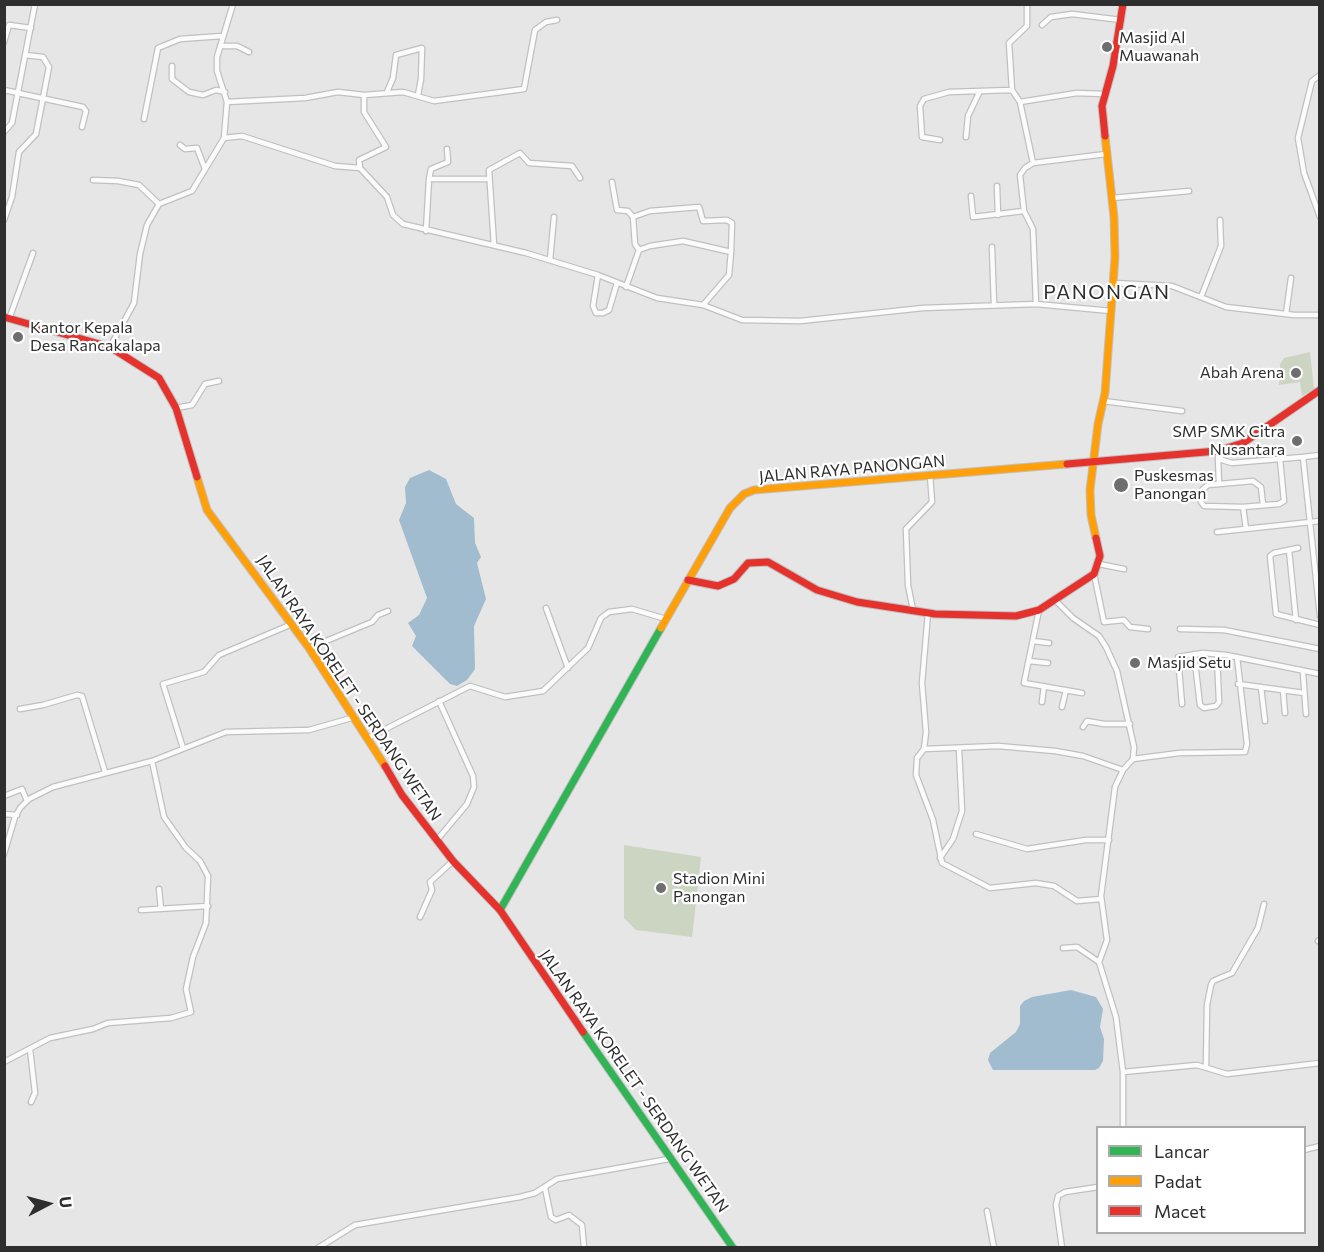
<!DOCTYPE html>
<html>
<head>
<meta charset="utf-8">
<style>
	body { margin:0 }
	#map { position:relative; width:1324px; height:1252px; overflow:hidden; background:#e6e6e7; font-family:Commissioner,sans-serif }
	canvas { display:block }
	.frame { position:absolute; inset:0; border:6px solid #2e2e2f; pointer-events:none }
	.legend { position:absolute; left:1096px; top:1126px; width:210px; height:108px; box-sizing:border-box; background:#fff; border:2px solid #ababac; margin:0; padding:8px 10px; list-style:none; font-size:18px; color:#2e2e2f }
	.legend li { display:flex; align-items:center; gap:12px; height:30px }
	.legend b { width:30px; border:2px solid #ababac }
	.north { position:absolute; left:18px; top:1174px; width:60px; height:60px; -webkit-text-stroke:4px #fff; paint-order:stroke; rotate:84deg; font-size:16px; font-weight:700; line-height:24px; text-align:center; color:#2e2e2f }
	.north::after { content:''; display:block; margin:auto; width:21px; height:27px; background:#2e2e2f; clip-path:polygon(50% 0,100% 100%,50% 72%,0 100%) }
</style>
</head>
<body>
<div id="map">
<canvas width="1324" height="1252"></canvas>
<div class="frame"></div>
<ul class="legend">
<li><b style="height:8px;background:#30b455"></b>Lancar</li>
<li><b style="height:8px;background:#ff9f0a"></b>Padat</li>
<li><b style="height:8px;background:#e5322d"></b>Macet</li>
</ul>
<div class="north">U</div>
</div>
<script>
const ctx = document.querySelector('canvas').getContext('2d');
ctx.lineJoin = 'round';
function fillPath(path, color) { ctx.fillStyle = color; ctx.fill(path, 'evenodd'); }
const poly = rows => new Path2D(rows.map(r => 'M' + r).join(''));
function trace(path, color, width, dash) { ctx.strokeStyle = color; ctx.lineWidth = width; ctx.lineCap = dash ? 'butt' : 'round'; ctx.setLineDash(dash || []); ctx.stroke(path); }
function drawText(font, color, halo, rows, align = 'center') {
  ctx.font = font + ' Commissioner,sans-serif'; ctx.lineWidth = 4.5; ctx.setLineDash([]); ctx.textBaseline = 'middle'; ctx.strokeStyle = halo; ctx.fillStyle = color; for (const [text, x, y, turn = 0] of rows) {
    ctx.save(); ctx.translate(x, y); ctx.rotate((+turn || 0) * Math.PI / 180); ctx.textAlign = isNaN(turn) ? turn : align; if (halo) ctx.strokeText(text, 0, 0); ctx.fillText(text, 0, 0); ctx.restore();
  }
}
fillPath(poly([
	[1310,352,1314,389,1302,396,1300,382,1279,385,1280,364,1284,358],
	[624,845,701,857,692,937,636,930,624,918]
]), '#ccd4c2');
fillPath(poly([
	[429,470,446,479,456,504,474,518,475,543,481,557,477,563,486,599,474,626,475,669,467,680,457,686,450,684,412,646,416,636,408,623,419,615,427,598,399,520,406,503,405,487,410,478],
	[1071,990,1096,997,1103,1009,1100,1027,1104,1039,1103,1061,1099,1068,1095,1070,993,1070,988,1060,990,1053,1016,1032,1020,1024,1020,1006,1024,1001,1032,997]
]), '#a0bcce');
const street = poly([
	[1042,25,1051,17,1072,14,1121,20],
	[4,42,9,25,31,28],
	[220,46,237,46,249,52],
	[172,66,172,79,189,92,203,95,216,90,225,92],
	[1320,75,1312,81,1298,138,1304,173,1320,217],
	[4,90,83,107,86,111,82,127],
	[1012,90,1009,43,1027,26,1027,4],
	[387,92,393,78,396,55,422,48,421,79,418,95],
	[227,102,305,98,338,92,364,95,403,92,434,101,524,89,535,30,546,22,557,20],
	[1020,102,1077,93,1103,94],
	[144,119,158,48,180,39,222,36],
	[4,132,12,123,35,4],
	[966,137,968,116,979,93],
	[224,138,242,136,335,166,360,168,387,197,393,215,403,224,526,253,598,275,657,298,703,305,742,320,800,321,923,308,1036,304,1111,311],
	[940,140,922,137,920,106,924,99,949,92,1012,90,1020,102,1033,163],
	[180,145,185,149,197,148,205,169],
	[360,168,359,160,386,147,364,112,364,95],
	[429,179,431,169,448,162,447,149],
	[93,180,118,181,139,185,159,204],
	[612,182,617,210,628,211,633,217,635,244,639,250],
	[997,186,998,215],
	[971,196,973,217,1024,211,1033,229,1036,304],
	[1112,198,1189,191],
	[1024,211,1020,175,1025,168,1033,163,1106,154],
	[633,217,650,211,699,207,703,221,727,220,732,223,731,252],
	[4,220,12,197,19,152,36,134,49,67,43,57,25,55],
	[426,231,429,179,488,179],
	[494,245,489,170,520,153,529,163,572,166,580,178],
	[992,247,994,305],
	[550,260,554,217],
	[598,275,593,306,596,313,603,313,609,310,617,283],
	[1114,283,1172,286,1226,307,1294,315,1320,315],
	[626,287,639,250,650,246,683,241,731,252,729,275,703,305],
	[1201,297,1221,246,1220,220],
	[1286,314,1291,278],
	[9,319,33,253],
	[110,347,134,303,140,254,147,225,159,204,192,191,224,138,227,102,217,71,217,57,233,4],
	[1103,401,1182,411],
	[176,408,192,405,205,384,219,381],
	[1217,451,1222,460,1232,463,1303,457,1320,616],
	[1218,457,1219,484],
	[1303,457,1320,455],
	[1243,507,1204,506,1201,502,1202,490,1208,485,1253,481,1261,487,1263,505],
	[1246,529,1243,507,1279,504,1284,501,1280,459],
	[1217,532,1320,521],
	[1298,548,1274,553,1270,556,1276,614,1320,625],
	[1289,550,1296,620],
	[1099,564,1124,569],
	[1094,574,1104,622,1124,620,1130,627,1148,629],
	[1055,600,1073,618,1099,636,1106,647,1117,671,1134,747,1133,759,1123,770,1115,787,1101,896,1107,940,1099,962,1116,1017,1123,1072,1123,1128],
	[546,608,568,668],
	[913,610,908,585,906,529,932,502,930,475],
	[1039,610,1024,683,1082,693],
	[928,613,922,683,926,732,924,749,917,758,916,775,933,820,942,863,990,888,1036,883,1054,886,1077,901,1101,899],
	[1180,629,1224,630,1320,649],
	[1033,641,1049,643],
	[309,648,372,622,378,615,388,611],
	[1194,654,1200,705,1204,708,1216,706,1219,702,1217,655],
	[1029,661,1048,663],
	[1303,673,1306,714],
	[1238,684,1304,693],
	[1261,687,1265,721],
	[1283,690,1285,713],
	[1042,702,1044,686],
	[1182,704,1178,657,1203,653,1226,655,1320,674],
	[1062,707,1066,690],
	[20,709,43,705,77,695,82,696,105,772],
	[1083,727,1087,721,1104,724,1130,724],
	[368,738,470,686,505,697,543,691,588,648,601,618,609,612,632,609,666,619],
	[183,748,163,684,204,672,219,655,292,624],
	[924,749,998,746,1055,751,1083,756,1123,770],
	[1133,759,1179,753,1245,752,1247,744,1237,657],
	[4,796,22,789,27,801],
	[4,814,17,815],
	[976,834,1027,849,1086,840,1109,840],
	[437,840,467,804,474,787,473,776,439,701],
	[4,854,15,817,20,808,29,799,53,787,152,761,226,732,309,730,355,717],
	[940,858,953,839,962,811,959,749],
	[159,889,161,909],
	[141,910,208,906],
	[420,917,432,890,430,882,453,861],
	[1318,941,1320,940],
	[1063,948,1077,947,1099,962],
	[30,1049,35,1093,31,1102],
	[4,1062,50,1038,93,1029,108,1023,171,1018,191,1012,186,989,193,957,206,923,208,876,200,861,186,848,164,817,152,761],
	[1206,1067,1207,1005,1211,985,1213,981,1232,973,1258,928,1264,904],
	[1123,1072,1197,1065,1227,1074,1320,1063],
	[1304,1150,1320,1146],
	[545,1188,551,1217,556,1220,569,1215,582,1225,584,1248],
	[987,1211,994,1248],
	[318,1248,355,1225,520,1197,535,1193,557,1179,669,1159],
	[1062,1248,1056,1205,1058,1196,1065,1192,1098,1187]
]);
const fast = poly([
	[500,910,661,628],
	[583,1032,733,1248]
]);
const slow = poly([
	[197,477,207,510,309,648,385,766],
	[1096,538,1091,515,1090,490,1098,424,1105,393,1115,257,1114,217,1105,136],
	[661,628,730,508,744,494,754,490,1067,464]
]);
const jam = poly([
	[1105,136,1102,106,1113,66,1123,4],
	[4,317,110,347,159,378,176,408,197,477],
	[1067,464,1217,451,1243,443,1320,390],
	[688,580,718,586,734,579,748,563,768,562,817,590,857,602,935,614,1016,616,1039,610,1094,574,1100,556,1096,538],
	[385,766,402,795,453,861,500,910,583,1032]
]);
trace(street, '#c0c0c0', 7);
trace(fast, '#c0c0c0', 9);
trace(slow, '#c0c0c0', 9);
trace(jam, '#c0c0c0', 9);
trace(street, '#fbfbfb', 4.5);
trace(fast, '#30b455', 7);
trace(slow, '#ff9f0a', 7);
trace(jam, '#e5322d', 7);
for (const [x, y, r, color] of [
	[1107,47,6,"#6e6e6f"],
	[18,337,6,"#6e6e6f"],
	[1296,373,6,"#6e6e6f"],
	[1297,441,6,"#6e6e6f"],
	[1121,485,8,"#6e6e6f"],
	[1135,663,6,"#6e6e6f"],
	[661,888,6,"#6e6e6f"]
]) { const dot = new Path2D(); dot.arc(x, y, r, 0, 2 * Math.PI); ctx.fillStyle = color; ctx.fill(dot); trace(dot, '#fff', 2); }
drawText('16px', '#2e2e2f', '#fff', [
	["Masjid Al",1119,38],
	["Muawanah",1119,56],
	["Kantor Kepala",30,328],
	["Desa Rancakalapa",30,346],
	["Abah Arena",1284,373,"right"],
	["SMP SMK Citra",1285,432,"right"],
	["Nusantara",1285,450,"right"],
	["Puskesmas",1134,476],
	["Panongan",1134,494],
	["Masjid Setu",1147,663],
	["Stadion Mini",673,879],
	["Panongan",673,897]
], 'left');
drawText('16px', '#2e2e2f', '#fff', [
	["JALAN RAYA PANONGAN",852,469,-5],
	["JALAN RAYA KORELET - SERDANG WETAN",349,688,56],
	["JALAN RAYA KORELET - SERDANG WETAN",634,1081,55]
]);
ctx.letterSpacing = '1.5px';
drawText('20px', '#2e2e2f', '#fff', [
	["PANONGAN",1107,292]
]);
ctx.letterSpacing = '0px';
</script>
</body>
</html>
